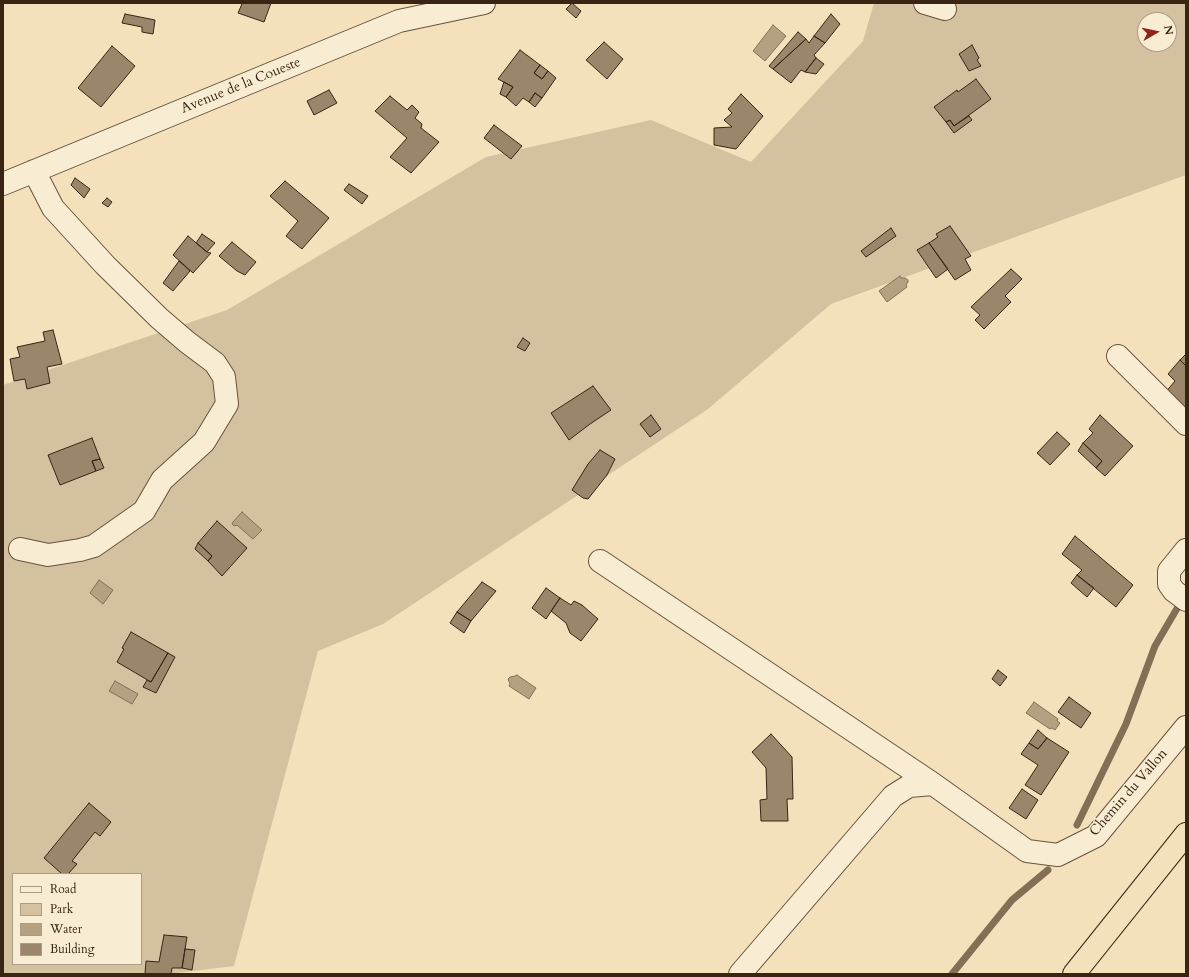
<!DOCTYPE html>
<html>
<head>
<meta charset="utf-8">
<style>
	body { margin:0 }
	#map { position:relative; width:1189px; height:977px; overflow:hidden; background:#f4e1bb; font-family:Cardo,serif }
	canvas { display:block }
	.frame { position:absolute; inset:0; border:4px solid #3a2414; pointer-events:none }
	.legend { position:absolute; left:12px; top:873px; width:130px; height:92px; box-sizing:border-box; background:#f8ecd3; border:1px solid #ac9c87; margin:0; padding:5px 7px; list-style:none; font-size:12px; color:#3a2414 }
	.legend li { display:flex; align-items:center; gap:8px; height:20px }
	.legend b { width:20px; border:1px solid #ac9c87 }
	.north { position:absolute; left:1137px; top:12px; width:40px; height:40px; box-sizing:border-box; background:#f8ecd3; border:1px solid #ac9c87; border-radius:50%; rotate:81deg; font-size:11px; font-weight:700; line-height:16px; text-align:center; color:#3a2414 }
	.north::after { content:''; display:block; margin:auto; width:14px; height:18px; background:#8f2418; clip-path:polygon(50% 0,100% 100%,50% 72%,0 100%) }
</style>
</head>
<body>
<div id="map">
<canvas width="1189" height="977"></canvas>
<div class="frame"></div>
<ul class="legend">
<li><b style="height:5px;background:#f8ecd3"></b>Road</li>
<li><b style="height:11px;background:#d4c19f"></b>Park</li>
<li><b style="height:11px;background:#b5a182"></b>Water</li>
<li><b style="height:11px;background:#9b866b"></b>Building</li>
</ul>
<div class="north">N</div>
</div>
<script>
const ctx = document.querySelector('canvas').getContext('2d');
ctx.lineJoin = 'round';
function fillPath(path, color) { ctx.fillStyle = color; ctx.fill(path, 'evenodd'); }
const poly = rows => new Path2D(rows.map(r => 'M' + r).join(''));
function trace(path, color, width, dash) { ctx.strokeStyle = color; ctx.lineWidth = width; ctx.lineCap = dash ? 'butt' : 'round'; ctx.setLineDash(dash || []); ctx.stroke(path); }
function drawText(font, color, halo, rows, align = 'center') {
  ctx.font = font + ' Cardo,serif'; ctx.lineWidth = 3; ctx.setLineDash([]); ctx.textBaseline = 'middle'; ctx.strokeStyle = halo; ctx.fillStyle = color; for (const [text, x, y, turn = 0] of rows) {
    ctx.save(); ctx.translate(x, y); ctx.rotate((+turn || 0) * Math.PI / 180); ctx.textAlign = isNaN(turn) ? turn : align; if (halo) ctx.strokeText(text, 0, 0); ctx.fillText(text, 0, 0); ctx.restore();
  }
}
fillPath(poly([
	[874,3,1186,3,1186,175,831,304,708,409,383,624,318,651,234,966,169,974,3,974,3,385,227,310,486,157,651,120,751,162,863,41],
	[1145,20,1169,20,1169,44,1145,44],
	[13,874,141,874,141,964,13,964]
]), '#d4c19f');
const water = poly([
	[773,25,786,36,765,61,753,51,773,25],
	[900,276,901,278,905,278,908,280,908,282,906,285,907,287,887,302,879,291,900,276],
	[242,512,262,530,253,539,237,525,234,526,232,524,233,522,242,512],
	[99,580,113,590,103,604,90,593,99,580],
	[517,675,536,688,529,699,509,686,510,684,508,679,510,677,515,676,517,675],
	[115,681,138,694,132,704,109,691,115,681],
	[1034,702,1058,719,1057,721,1060,723,1055,730,1052,728,1050,729,1026,713,1034,702]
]);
fillPath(water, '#b5a182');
trace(water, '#846f56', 1);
trace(poly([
	[1077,825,1126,724,1155,646,1182,600],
	[952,974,1012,900,1048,870]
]), '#846f56', 7);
const building = poly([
	[240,3,271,3,264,22,238,13,242,4,240,3],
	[572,3,581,11,576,18,566,9,572,3],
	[125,14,155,20,153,34,142,32,142,27,122,23,125,14],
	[831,14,840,24,825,43,814,36,831,14],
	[798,32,806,39,773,69,769,66,798,32],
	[814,36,825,43,814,55,816,58,805,72,801,70,791,83,773,69,806,39,809,43,814,36],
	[604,42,623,59,607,79,586,60,604,42],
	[972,45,979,58,977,60,981,66,969,71,959,54,972,45],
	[112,46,135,66,101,107,78,88,112,46],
	[520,50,540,65,534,73,542,79,548,71,556,78,542,98,535,93,529,102,523,98,516,106,506,97,513,87,498,79,520,50],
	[816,58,824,64,816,74,805,72,816,58],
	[540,65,548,71,542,79,534,73,540,65],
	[976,79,991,99,954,126,950,120,946,122,934,107,957,90,958,92,976,79],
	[504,82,513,87,506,97,500,94,504,82],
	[329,90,337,103,314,115,307,101,329,90],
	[535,93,542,98,535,107,529,102,535,93],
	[741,94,763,116,736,149,714,145,714,128,732,127,724,120,732,113,728,109,741,94],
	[390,96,407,110,412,105,419,112,415,118,422,124,421,128,439,142,411,173,390,157,407,138,375,111,390,96],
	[969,116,972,120,954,133,946,122,950,120,954,126,969,116],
	[494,125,522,146,511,159,484,138,494,125],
	[75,178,90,189,84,198,71,185,75,178],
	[285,181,329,218,302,249,286,236,298,221,270,196,285,181],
	[349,184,368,196,362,204,344,190,349,184],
	[107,198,112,202,108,207,102,203,107,198],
	[950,226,971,256,965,259,971,270,955,280,929,243,938,237,936,234,950,226],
	[891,228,896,236,866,257,861,251,891,228],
	[202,234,215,243,207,252,196,243,202,234],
	[188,236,207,252,211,253,193,273,173,255,188,236],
	[232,242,256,262,245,275,237,271,219,256,232,242],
	[929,243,948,269,936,278,917,250,929,243],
	[179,261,190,271,173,291,163,283,179,261],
	[1011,269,1022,279,1005,296,1011,302,984,329,975,320,980,315,971,307,1011,269],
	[53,330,62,364,47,367,50,383,27,389,25,379,14,381,10,359,20,357,17,347,45,341,43,332,53,330],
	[523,338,530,343,525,351,517,347,523,338],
	[1186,354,1186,366,1180,360,1186,354],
	[1180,360,1186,366,1186,414,1164,394,1175,381,1168,374,1180,360],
	[593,386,611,410,590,424,569,440,551,413,593,386],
	[651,415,661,429,650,437,640,424,651,415],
	[1100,415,1133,446,1105,476,1096,468,1102,461,1083,443,1093,433,1089,429,1100,415],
	[1057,432,1070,444,1050,465,1037,453,1057,432],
	[92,438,100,459,92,461,96,471,60,485,48,455,92,438],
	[1083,443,1102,461,1096,468,1078,451,1083,443],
	[600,450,615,459,607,475,588,499,583,498,572,490,588,464,600,450],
	[100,459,104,468,96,471,92,461,100,459],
	[217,521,247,548,222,576,208,561,212,556,198,543,217,521],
	[1075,536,1133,585,1116,607,1077,575,1082,570,1062,554,1075,536],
	[198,543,212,556,208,561,195,549,198,543],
	[1077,575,1094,588,1087,597,1071,583,1077,575],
	[482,582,496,591,471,621,457,612,482,582],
	[546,588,560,598,546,619,532,608,546,588],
	[560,598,571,605,574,601,582,605,598,619,581,641,570,633,566,623,551,611,560,598],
	[457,612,471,621,464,633,450,623,457,612],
	[131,632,168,653,151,682,117,662,124,649,122,648,131,632],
	[168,653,175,657,156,693,143,687,147,680,151,682,168,653],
	[998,670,1007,677,1000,686,992,679,998,670],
	[1069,697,1091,713,1081,728,1058,712,1069,697],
	[1038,730,1047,738,1038,749,1029,743,1038,730],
	[771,734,792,757,793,799,787,799,788,821,761,821,760,800,767,799,766,768,752,752,771,734],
	[1047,738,1069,752,1041,795,1025,785,1038,765,1021,754,1029,743,1038,749,1047,738],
	[1022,789,1038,800,1026,819,1009,808,1022,789],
	[89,803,111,822,100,836,95,832,72,861,77,864,68,874,62,874,44,858,89,803],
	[164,935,187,937,182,968,172,968,171,974,145,974,146,961,159,962,164,935],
	[185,949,195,950,192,970,182,968,185,949]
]);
fillPath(building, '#9b866b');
trace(building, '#3a2414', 1);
const minor = poly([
	[925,3,945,9],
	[3,184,399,21,484,3],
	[1118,356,1186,424],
	[20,549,48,555,80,550,94,546,144,511,162,480,204,442,227,404,224,377,215,363,187,342,159,318,105,265,53,208,34,171],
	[1186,550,1169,571,1169,584,1174,591,1186,600],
	[600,561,933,784],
	[740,974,893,796,909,786,933,784,1027,851,1058,855,1096,836,1186,727]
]);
const highway = poly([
	[1074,974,1186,834]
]);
trace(minor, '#68533e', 24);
trace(highway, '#3a2414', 24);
trace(minor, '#f8ecd3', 22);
trace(highway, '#f4e1bb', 22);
drawText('14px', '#3a2414', '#f8ecd3', [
	["Avenue de la Coueste",241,86,-22],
	["Chemin du Vallon",1129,793,-49]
]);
</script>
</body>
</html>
